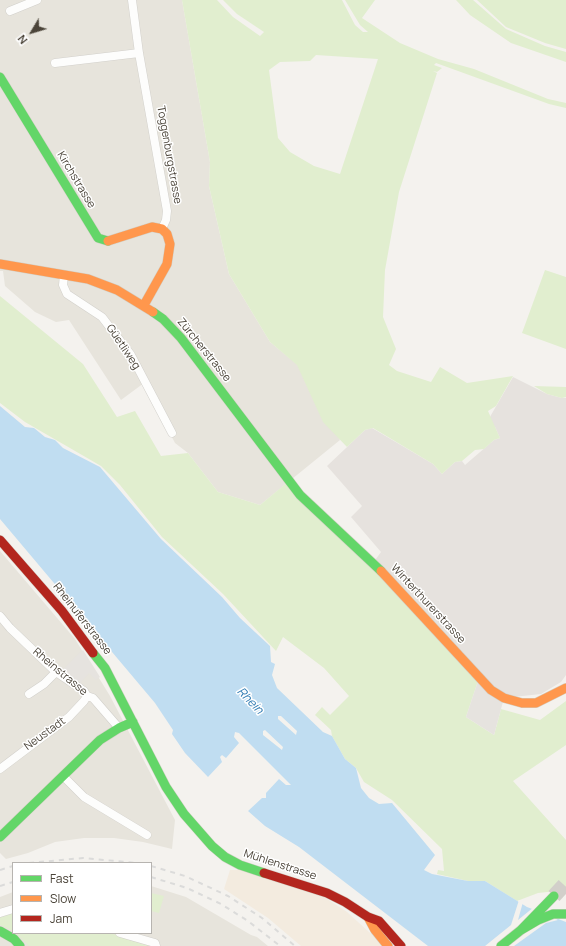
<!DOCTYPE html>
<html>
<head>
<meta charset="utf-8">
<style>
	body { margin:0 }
	#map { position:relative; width:566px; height:946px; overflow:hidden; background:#f4f2ee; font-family:Manrope,sans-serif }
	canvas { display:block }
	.legend { position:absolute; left:12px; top:862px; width:140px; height:72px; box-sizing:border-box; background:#fff; border:1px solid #b7b4b0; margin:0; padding:5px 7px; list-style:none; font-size:12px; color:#4b4439 }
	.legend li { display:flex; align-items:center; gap:8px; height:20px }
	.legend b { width:20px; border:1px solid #b7b4b0 }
	.north { position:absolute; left:12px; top:12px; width:40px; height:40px; -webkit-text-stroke:3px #fff; paint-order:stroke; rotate:232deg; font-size:11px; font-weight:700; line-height:16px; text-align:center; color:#4b4439 }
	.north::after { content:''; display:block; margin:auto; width:14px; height:18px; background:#4b4439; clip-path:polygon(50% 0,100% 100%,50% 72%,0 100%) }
</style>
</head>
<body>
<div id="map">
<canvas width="566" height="946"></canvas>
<ul class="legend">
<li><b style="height:5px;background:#63d668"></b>Fast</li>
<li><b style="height:5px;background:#ff974d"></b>Slow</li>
<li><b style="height:5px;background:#b3261e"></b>Jam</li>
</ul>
<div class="north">N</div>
</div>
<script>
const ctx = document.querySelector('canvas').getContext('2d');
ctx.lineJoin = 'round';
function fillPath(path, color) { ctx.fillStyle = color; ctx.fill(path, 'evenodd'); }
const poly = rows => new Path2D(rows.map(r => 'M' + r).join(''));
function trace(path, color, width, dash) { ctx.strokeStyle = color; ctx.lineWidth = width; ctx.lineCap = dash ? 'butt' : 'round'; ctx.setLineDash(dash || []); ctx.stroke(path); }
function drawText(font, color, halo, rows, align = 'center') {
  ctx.font = font + ' Manrope,sans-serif'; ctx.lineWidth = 3; ctx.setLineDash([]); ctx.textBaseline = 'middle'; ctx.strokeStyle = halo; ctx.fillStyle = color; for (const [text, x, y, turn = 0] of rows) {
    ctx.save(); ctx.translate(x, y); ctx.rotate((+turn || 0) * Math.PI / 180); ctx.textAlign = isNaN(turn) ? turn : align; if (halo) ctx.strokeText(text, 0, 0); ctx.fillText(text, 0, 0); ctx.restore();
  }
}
fillPath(poly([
	[0,0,182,0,210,162,209,186,229,274,270,342,298,365,340,440,260,505,218,492,188,453,175,443,144,383,121,400,69,320,56,322,35,312,5,286,3,271,0,271],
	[0,551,75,639,110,696,175,820,172,849,143,842,114,838,84,838,55,842,28,853,6,859,0,853],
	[151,886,186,897,251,935,257,937,268,946,0,946,0,897,13,892,13,933,151,933]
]), '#e7e4dc');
fillPath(poly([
	[230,870,245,870,315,891,347,912,379,941,382,946,301,946,268,918,224,889]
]), '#f3ebdf');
fillPath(poly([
	[513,377,547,394,562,398,566,398,566,675,561,682,541,694,504,698,373,563,381,552,351,517,362,506,327,466,365,430,372,428,433,464,442,474,455,462,462,461,465,465,494,440,500,438,495,427,487,422]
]), '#e6e2de');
fillPath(poly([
	[182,0,217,0,233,17,260,36,264,32,237,14,223,0,342,0,355,25,363,32,368,32,360,25,345,0,375,0,362,18,400,43,438,59,474,69,548,99,566,103,566,108,549,104,436,63,434,65,442,68,437,72,433,71,437,73,399,192,385,270,383,317,396,349,389,365,397,371,431,382,440,367,467,383,513,376,496,406,488,411,500,438,494,440,484,449,475,450,462,461,455,462,442,474,433,464,373,428,365,430,347,447,323,422,297,365,270,342,229,274,209,186,210,162],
	[316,55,378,59,340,174,314,166,290,152,278,138,269,70,280,62,310,61],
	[456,0,473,0,506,29,545,46,566,52,566,62,511,43,470,15],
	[477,0,566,0,566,49,545,43,506,27],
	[545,270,566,277,566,349,522,333],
	[0,296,83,364,117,417,135,411,161,456,188,453,218,492,260,505,289,481,479,678,466,717,494,735,501,709,540,720,566,701,566,745,513,781,566,840,566,890,538,893,517,901,485,881,468,881,437,874,438,870,444,871,442,849,392,800,364,782,356,768,345,759,332,736,331,730,315,715,322,707,330,715,349,696,324,668,283,637,276,651,223,594,162,537,120,485,101,466,25,422,0,403],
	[534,386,566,387,566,397,562,398,547,394],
	[151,893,164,896,159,913,151,911],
	[13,912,13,931,0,925,0,915],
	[16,933,110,933,153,946,29,946]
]), '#e1eecf');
fillPath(poly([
	[83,650,100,677,96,680,89,673,80,683,61,671],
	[479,678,504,698,494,735,466,717]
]), '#e6e3df');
fillPath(poly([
	[0,406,25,427,34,428,45,437,55,440,63,448,100,467,161,539,222,597,240,618,270,646,271,662,275,664,272,675,277,688,323,732,332,736,345,759,356,768,361,788,369,798,379,804,392,803,435,855,424,870,432,874,468,881,485,881,527,907,566,922,566,946,428,946,299,847,265,826,248,811,262,798,266,798,266,793,279,779,286,785,291,785,239,733,235,732,234,737,239,743,226,758,222,755,220,757,222,762,208,777,185,753,172,734,173,730,155,703,0,519],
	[278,716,281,716,297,731,296,735,278,719],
	[265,730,283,747,282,750,263,735,263,731]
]), '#c0ddf1');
fillPath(poly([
	[519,900,523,902,518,920,534,907,558,920,546,923,514,946,485,946,511,925]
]), '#f4f2ee');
trace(poly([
	[554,896,566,883]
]), '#d2cfca', 15, [15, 8]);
const street = poly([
	[132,0,139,53,167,211,166,220,162,229],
	[10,11,37,0],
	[55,63,139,53],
	[64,275,63,285,67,294,102,317,131,355,172,433],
	[0,616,10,628,56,672,84,691,87,696,93,698,119,728],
	[29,694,44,684,56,672],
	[0,769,69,717,84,701,87,696],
	[63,776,84,797,147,835],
	[0,913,13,909],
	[120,933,155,943,156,946]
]);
const fast = poly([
	[0,77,98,238,108,241],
	[153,312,163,319,181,338,300,495,381,571],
	[93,653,105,668,166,787,184,814,212,846,225,857,240,865,264,873],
	[0,837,100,740,119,728,133,722],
	[521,930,554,896],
	[0,931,14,939,20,946],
	[501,946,521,930,538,920,553,914,566,914]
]);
const slow = poly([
	[108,241,152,227,162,229,167,234,170,244,167,264,144,305],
	[0,264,88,279,117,290,153,312],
	[381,571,491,690,504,698,522,703,536,703,566,688],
	[368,917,375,930,388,946]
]);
const jam = poly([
	[0,540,62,611,93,653],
	[264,873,327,893,345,902,368,917,379,921,401,946]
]);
trace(street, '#d2d0cb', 9);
trace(fast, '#d3cfc5', 10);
trace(slow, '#d3cfc5', 10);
trace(jam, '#d3cfc5', 10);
trace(street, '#fdfdfc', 8);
trace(fast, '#63d668', 9);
trace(slow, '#ff974d', 9);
trace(jam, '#b3261e', 9);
trace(poly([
	[29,863,83,858,137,863],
	[151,866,185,876,228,896,262,918,295,946],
	[0,870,13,866],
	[151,877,187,888,221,904,248,921,280,946],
	[0,886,13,882]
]), '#dbdbda', 2, [5, 5]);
drawText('11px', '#4b4439', '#fff', [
	["Toggenburgstrasse",169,155,80],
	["Kirchstrasse",76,180,59],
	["Güetliweg",123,347,56],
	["Zürcherstrasse",204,350,51],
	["Winterthurerstrasse",428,604,47],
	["Rheinuferstrasse",82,619,52],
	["Rheinstrasse",60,672,40],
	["Neustadt",45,734,-36],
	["Mühlenstrasse",280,865,18]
]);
drawText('italic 12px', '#2e7ab2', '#fff', [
	["Rhein",250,701,46]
]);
</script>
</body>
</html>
